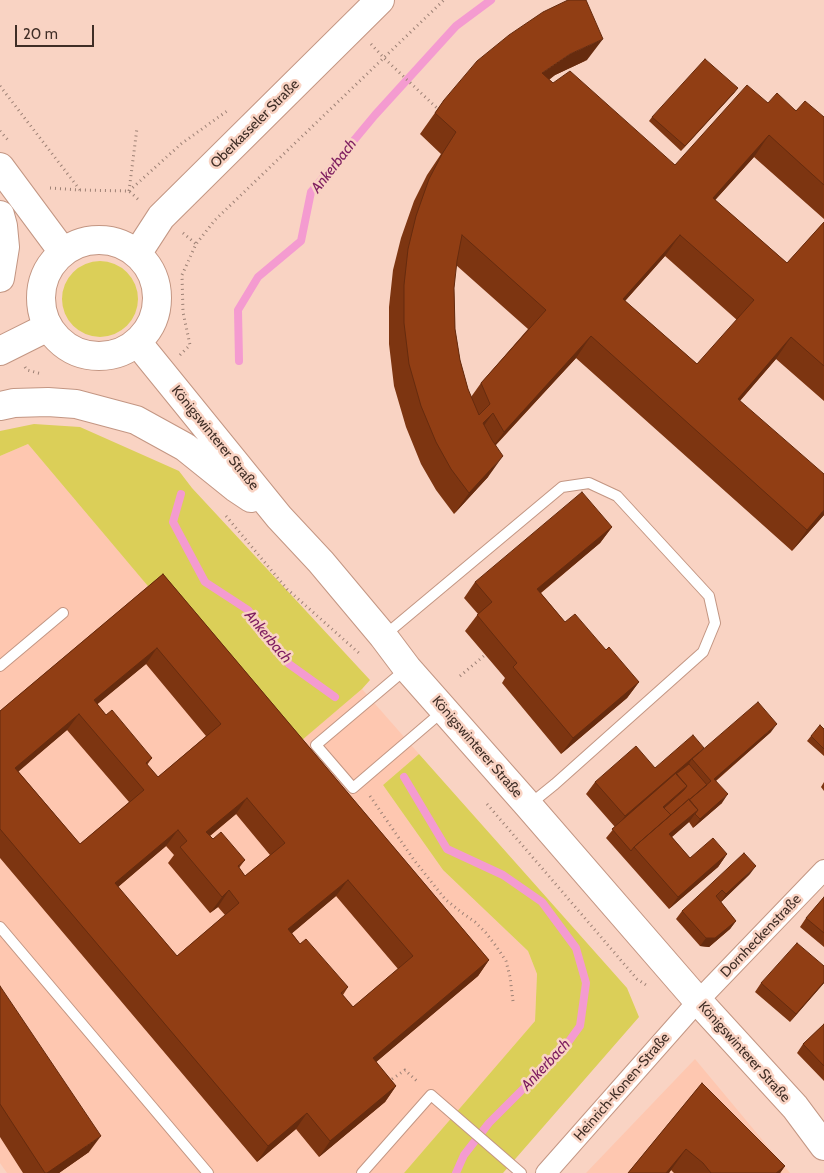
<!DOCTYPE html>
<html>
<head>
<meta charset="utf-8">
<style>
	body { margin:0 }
	#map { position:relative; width:824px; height:1173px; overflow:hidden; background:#f9d3c3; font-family:Cabin,sans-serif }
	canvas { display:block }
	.scale { position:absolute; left:15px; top:25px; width:79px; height:22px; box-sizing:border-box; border:2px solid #402e26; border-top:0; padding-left:6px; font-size:15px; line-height:18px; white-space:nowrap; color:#402e26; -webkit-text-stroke:4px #f9d3c3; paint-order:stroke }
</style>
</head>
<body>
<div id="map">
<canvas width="824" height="1173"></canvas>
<div class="scale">20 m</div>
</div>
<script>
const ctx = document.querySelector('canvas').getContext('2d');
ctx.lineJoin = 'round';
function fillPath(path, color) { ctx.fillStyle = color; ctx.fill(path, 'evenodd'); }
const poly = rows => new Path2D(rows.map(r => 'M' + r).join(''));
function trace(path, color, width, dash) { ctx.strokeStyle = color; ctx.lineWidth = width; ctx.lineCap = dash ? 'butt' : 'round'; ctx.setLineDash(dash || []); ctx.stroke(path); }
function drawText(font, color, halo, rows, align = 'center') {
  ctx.font = font + ' Cabin,sans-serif'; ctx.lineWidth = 5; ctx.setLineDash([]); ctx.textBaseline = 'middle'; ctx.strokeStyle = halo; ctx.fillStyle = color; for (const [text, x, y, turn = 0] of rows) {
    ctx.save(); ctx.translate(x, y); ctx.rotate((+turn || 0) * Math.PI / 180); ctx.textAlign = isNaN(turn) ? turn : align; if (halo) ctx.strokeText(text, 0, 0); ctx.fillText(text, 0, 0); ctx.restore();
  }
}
fillPath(poly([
	[28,444,288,751,362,689,419,754,383,785,443,870,528,951,537,974,535,1021,404,1173,7,1173,0,1163,0,456],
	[695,1059,790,1173,586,1173]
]), '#fec7b0');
fillPath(poly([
	'62 299a38 38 0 1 1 76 0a38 38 0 1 1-76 0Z',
	[34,424,80,427,179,471,192,488,370,680,362,689,288,752,28,444,0,456,0,431],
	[419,754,627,988,639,1017,503,1173,404,1173,535,1021,537,974,528,951,443,870,383,785]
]), '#dbcf58');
trace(poly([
	[239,361,238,310,258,277,301,241,311,192,375,115,456,26,491,0],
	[181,494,173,522,205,582,248,610,289,664,335,697],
	[404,777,447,849,503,875,542,902,576,948,586,983,580,1026,564,1048,489,1123,464,1155,456,1173]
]), '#f49bd0', 8);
const lane = poly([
	[385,635,562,487,589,483,617,496,709,596,715,623,703,652,555,784,529,805],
	[0,666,63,613],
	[406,669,316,745,353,788,443,711],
	[0,927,208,1173],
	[362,1173,431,1095,521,1173]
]);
const street = poly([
	[546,1173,698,1001,824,870]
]);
const secondary = poly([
	[0,167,63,252],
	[0,215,3,226,5,247,0,278],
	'41 298a58 58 0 1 1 116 0a58 58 0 1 1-116 0Z',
	[137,254,161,217,380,0],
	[137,342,279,517,321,562,383,636,407,668,528,805,698,1001,795,1107,824,1146],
	[0,351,48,327],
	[0,406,14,403,48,402,76,404,136,420,185,447,236,488,251,498]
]);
trace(lane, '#c39683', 12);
trace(street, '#c39683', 22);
trace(secondary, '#c39683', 30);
trace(poly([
	[371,44,384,58,439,110],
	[0,86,80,190],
	[0,131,8,140],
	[50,188,80,190,129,191,140,201],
	[129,191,181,144,227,111],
	[129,191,137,128],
	[183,233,196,244],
	[180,355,190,345,183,312,182,275,196,244,215,220,444,0],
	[25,367,27,370,42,374],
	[226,516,287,589,360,654],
	[460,676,485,655],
	[370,796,414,860,445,899,461,912,475,922,486,933,496,946,506,961,510,977,513,1001],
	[487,804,637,979,646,985],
	[388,1082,405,1070,419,1083]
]), '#9d8175', 3, [1, 4]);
trace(lane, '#fff', 10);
trace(street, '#fff', 20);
trace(secondary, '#fff', 28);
fillPath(poly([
	[587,60,555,75,549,80,553,83,675,165,768,103,824,117,824,219,754,157,715,200,787,263,824,222,824,401,776,359,740,401,824,515,792,551,576,358,496,445,488,477,454,514,436,490,421,464,406,427,394,386,389,344,389,307,393,270,401,238,414,201,427,175,441,154,420,134,444,100],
	[665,256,737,320,697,364,625,301],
	[456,265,528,329,481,383,471,397,468,389,460,360,455,329,454,288],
	[735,92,681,151,649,121,652,117],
	[612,527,600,543,541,593,565,622,606,650,639,682,627,698,561,754,502,683,505,678,465,631,478,614,464,598,475,582],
	[163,574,489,960,478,976,376,1062,396,1086,385,1102,319,1157,296,1129,257,1162,0,858,0,711],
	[146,664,206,736,158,777,147,765,152,758,106,715,97,704],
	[67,730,129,802,80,844,18,771],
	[236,814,270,855,245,876,239,868,245,860,213,839,210,836],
	[166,846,174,855,168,863,210,913,218,907,225,915,177,956,118,887],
	[336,896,398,969,353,1007,343,995,348,987,300,944,292,933],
	[824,729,824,756,807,741,811,736],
	[771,732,716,781,722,803,693,828,689,822,672,837,690,858,727,854,718,867,669,909,606,838,615,827,586,794,595,782,655,768,702,751],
	[824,782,824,791,821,787],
	[750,874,721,902,736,921,730,929,709,947,700,946,676,919,682,911],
	[824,897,824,947,800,927,806,918],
	[761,983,824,983,790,1022,755,992],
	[0,986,89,1152,59,1173,23,1173,0,1137],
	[824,1024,824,1081,797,1053,803,1044],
	[702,1083,785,1166,780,1173,674,1173,671,1170,669,1173,628,1173]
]), '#7d3511');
fillPath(poly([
	[603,39,587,60,555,75,526,95,542,73,570,54],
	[738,88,735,92,681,151,685,146],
	[769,135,754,157,698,219,713,198],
	[680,235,665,256,608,320,623,299],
	[591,336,576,358,488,453,504,432],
	[791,337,776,359,723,420,738,399],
	[493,413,478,434,483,423],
	[503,456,488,477,454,514,469,493],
	[824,510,824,515,792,551,807,530],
	[612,527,600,543,526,605,537,589],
	[157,648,146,664,82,717,94,700],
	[639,682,627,698,561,754,573,738],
	[79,714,67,730,4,784,15,768],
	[777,724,771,732,708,787,714,779],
	[704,748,695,760,692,759,686,768,616,828,625,816],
	[687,786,680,795,661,812,663,807],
	[728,794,722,803,693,828,700,819],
	[247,798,236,814,195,848,206,832],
	[698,810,689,822,660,847,669,834],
	[178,830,166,846,104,899,115,883],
	[727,854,718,867,669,909,678,897],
	[756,866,750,874,720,903,726,894],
	[348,880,336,896,277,946,288,929],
	[229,890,218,907,210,913,222,897],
	[736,921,730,929,709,947,700,946,706,938],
	[489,960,478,976,362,1074,373,1058],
	[824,982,824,983,790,1022,796,1014],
	[396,1086,385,1102,319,1157,330,1141],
	[307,1113,296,1129,257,1162,268,1146],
	[101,1136,89,1152,59,1173,47,1173],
	[686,1149,669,1173,666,1173],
	[785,1166,780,1173,776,1173]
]), '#662b0e');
const building = poly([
	[568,0,586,0,603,39,570,54,542,73,553,83,570,71,675,165,747,85,768,103,777,93,796,111,805,101,824,117,824,185,769,135,713,198,787,263,824,222,824,366,791,337,738,399,824,474,824,510,807,530,591,336,504,432,493,413,483,423,492,440,503,456,469,493,451,469,436,442,421,406,409,364,404,323,404,285,408,249,416,216,429,179,442,154,456,132,435,113,444,100,477,61,509,35,543,12,568,0],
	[462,235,546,310,481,383,490,404,479,415,468,389,460,360,455,329,454,288,457,261,462,235],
	[680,235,754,300,697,364,623,299,680,235],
	[705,59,738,88,685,146,652,117,705,59],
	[582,492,612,527,537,589,565,622,575,614,606,650,609,647,639,682,573,738,513,667,517,663,477,615,492,602,475,582,582,492],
	[163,574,489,960,373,1058,396,1086,330,1141,307,1113,268,1146,0,829,0,711,163,574],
	[157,648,221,724,158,777,146,763,152,758,112,710,106,715,94,700,157,648],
	[79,714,144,790,80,844,15,768,79,714],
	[247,798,285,843,245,876,238,866,245,860,221,832,213,839,206,832,247,798],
	[178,830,187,841,180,847,222,897,229,890,239,903,177,956,115,883,178,830],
	[348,880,413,956,353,1007,341,993,348,987,306,939,300,944,288,929,348,880],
	[758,702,777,724,714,779,728,794,700,819,695,814,698,810,689,800,711,781,692,759,758,702],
	[820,725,824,729,824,749,811,736,820,725],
	[693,735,704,748,625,816,595,782,636,746,655,768,693,735],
	[689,764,707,785,689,800,689,799,671,815,664,808,684,790,687,786,676,774,689,764],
	[676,773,687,786,663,807,671,815,634,847,631,851,612,829,676,773],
	[689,799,698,810,669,834,690,858,713,838,727,854,678,897,634,847,689,799],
	[744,853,756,866,726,894,722,890,716,896,736,921,715,938,706,938,682,911,744,853],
	[824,897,824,933,806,918,824,897],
	[797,943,824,966,824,982,796,1014,761,983,797,943],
	[0,986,101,1136,47,1173,45,1173,0,1104,0,986],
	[824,1024,824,1066,803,1044,824,1024],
	[702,1083,785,1166,776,1173,711,1173,703,1163,686,1149,666,1173,628,1173,702,1083]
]);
fillPath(building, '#913e14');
trace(building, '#662b0e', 1);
drawText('14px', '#402e26', '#f9d3c3', [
	["Oberkasseler Straße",255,124,-45],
	["Königswinterer Straße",215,438,51],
	["Königswinterer Straße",477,747,49],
	["Dornheckenstraße",761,936,-46],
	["Königswinterer Straße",744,1052,48],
	["Heinrich-Konen-Straße",622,1087,-49]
]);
drawText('italic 15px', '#7e1d5f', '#f9d3c3', [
	["Ankerbach",334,166,-52],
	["Ankerbach",268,637,50],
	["Ankerbach",546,1065,-47]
]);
</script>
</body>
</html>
